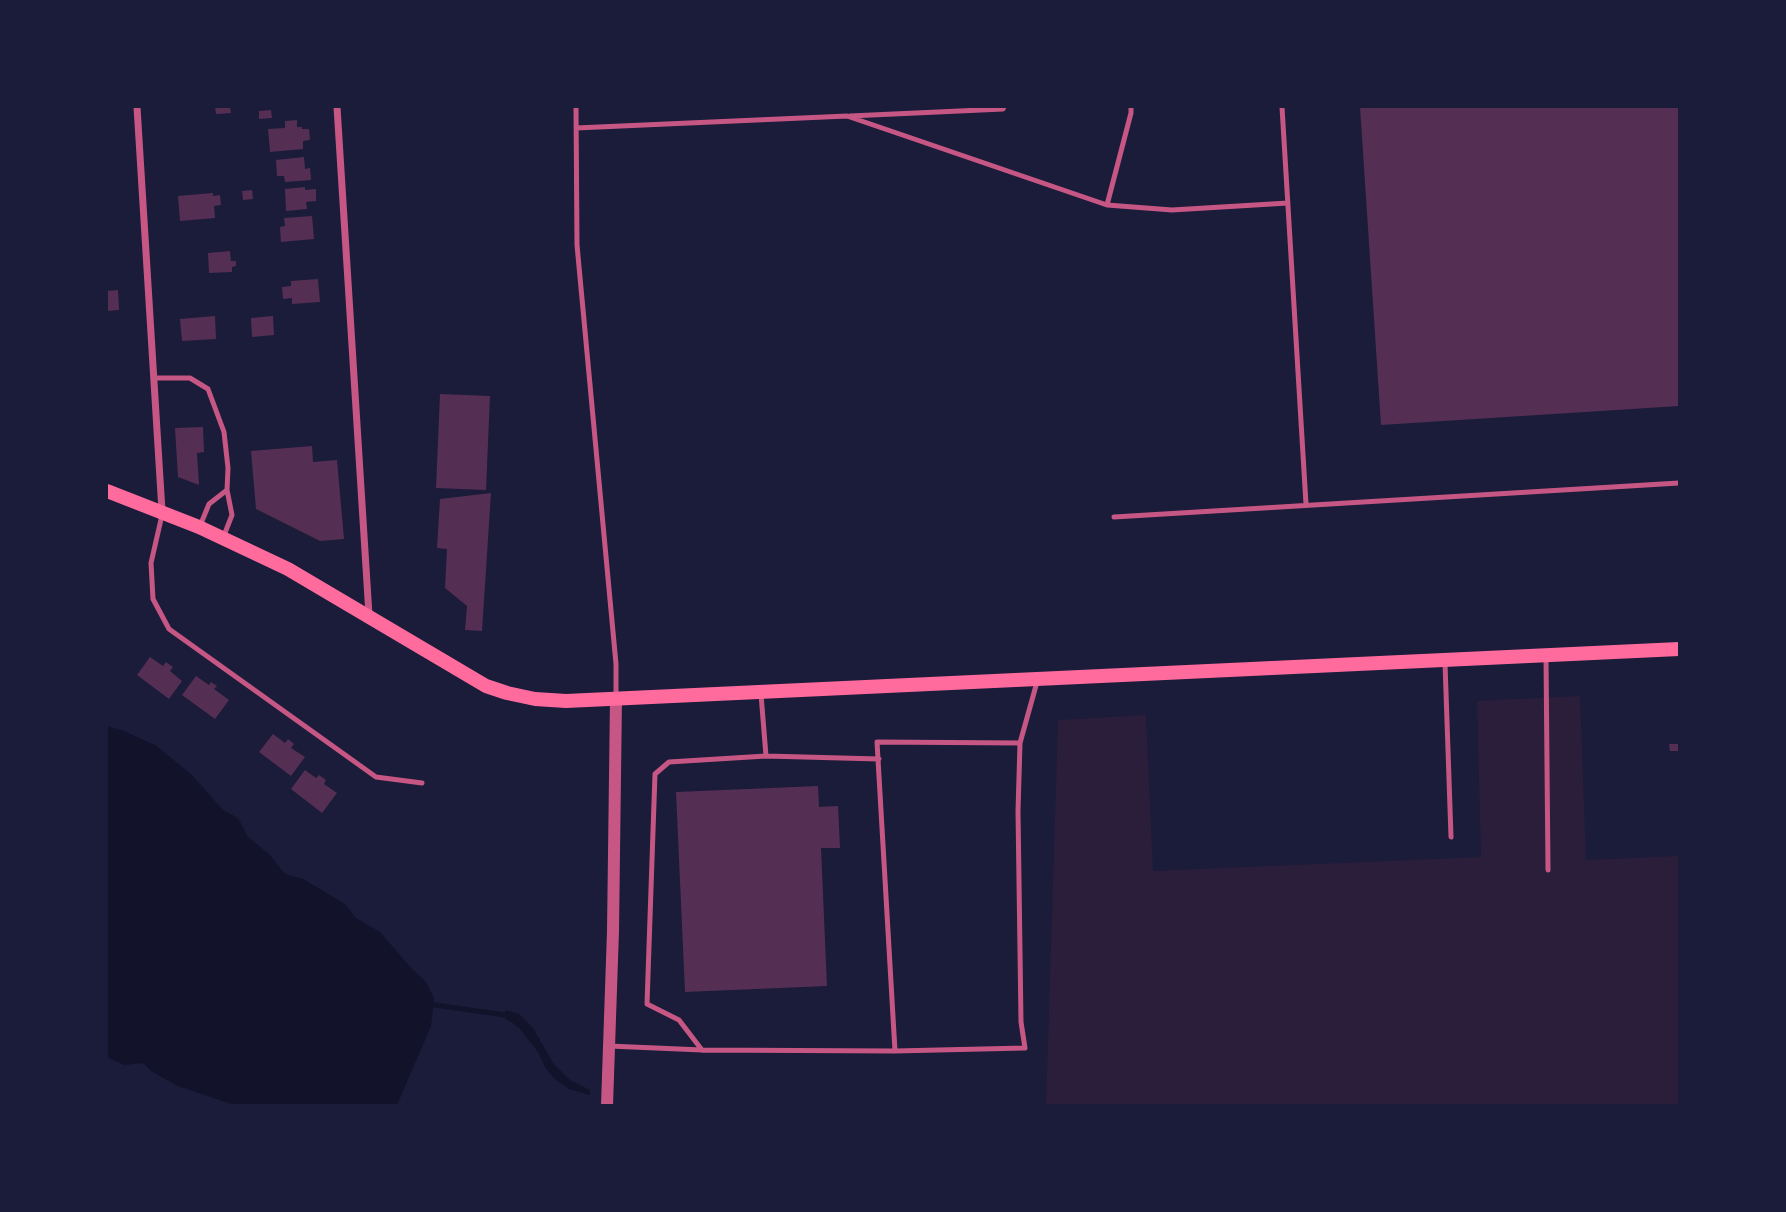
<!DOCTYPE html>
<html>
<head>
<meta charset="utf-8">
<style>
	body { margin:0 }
	#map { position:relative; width:1786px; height:1212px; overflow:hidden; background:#1b1b3a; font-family:"Exo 2",sans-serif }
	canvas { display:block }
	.frame { position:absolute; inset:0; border:108px solid #1b1b3a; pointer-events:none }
</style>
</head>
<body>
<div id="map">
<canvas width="1786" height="1212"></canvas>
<div class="frame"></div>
</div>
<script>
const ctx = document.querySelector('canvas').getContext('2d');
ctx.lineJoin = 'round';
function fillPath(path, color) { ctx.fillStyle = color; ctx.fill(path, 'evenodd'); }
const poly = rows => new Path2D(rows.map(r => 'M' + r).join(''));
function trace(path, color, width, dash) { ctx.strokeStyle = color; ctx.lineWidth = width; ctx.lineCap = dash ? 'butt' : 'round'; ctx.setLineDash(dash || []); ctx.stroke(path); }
fillPath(poly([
	[1580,696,1586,860,1679,856,1679,1105,1046,1105,1058,720,1146,715,1153,871,1481,857,1477,701]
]), '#2a1e3b');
fillPath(poly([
	[107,726,124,731,155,745,191,774,223,810,238,818,248,837,270,855,285,874,303,879,345,904,356,918,380,932,410,967,426,982,434,998,431,1026,397,1105,234,1105,178,1086,151,1071,143,1063,124,1065,107,1057],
	[505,1010,519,1014,533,1028,553,1063,570,1080,590,1090,590,1095,569,1089,556,1080,546,1069,538,1052,521,1030,513,1023,505,1019]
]), '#12122b');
trace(poly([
	[435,1005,505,1015]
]), '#12122b', 5);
fillPath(poly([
	[215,107,230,107,231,113,216,114],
	[1360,107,1679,107,1679,406,1381,425],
	[271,110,272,118,259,119,259,111],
	[297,120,297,127,302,127,302,129,309,129,310,140,303,141,303,149,270,152,268,129,285,128,285,121],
	[304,157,305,169,310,168,311,180,285,182,284,176,277,176,276,160],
	[305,187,305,190,316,189,316,201,306,202,307,209,286,211,285,189],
	[252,190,253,199,243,200,242,191],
	[213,193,213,196,220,195,221,205,214,206,215,218,180,221,178,196],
	[312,216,314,239,281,242,280,227,285,226,284,218],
	[230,251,231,261,236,261,236,266,232,267,232,272,209,273,208,253],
	[318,279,320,302,292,304,292,298,283,299,282,287,291,286,291,281],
	[118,290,119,310,107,311,107,291],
	[215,316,216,339,182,341,180,319],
	[273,316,274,335,252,337,251,318],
	[440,394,490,396,486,490,436,488],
	[203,427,204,452,197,453,199,485,178,477,175,428],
	[312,446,313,462,337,460,344,539,320,541,256,509,251,451],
	[491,493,482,631,465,630,467,606,445,588,447,549,437,548,440,499],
	[150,657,163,666,166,662,173,667,170,671,182,681,169,699,137,675],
	[196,676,209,685,211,682,217,686,214,689,229,700,215,719,182,695],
	[273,734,285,743,288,739,294,744,291,748,305,757,291,776,259,752],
	[1669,744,1679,744,1679,751,1670,751],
	[305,770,316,778,319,775,326,780,324,784,337,793,322,813,291,789],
	[818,786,819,807,838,806,840,848,821,848,827,986,685,992,676,792]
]), '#542f53');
trace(poly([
	[576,107,577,245,616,664,616,697],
	[1282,107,1306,504],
	[850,116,1003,109,1004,107],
	[576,128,847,116,1107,205,1172,210,1288,203],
	[1107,205,1131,113,1131,107],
	[154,378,190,378,208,389,224,432,228,468,227,490,232,515,223,538],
	[162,515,151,563,153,599,169,629,376,777,422,783],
	[1114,517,1679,483],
	[200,526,209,504,227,490],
	[1546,658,1548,870],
	[1445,663,1451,837],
	[761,694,766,756,879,759],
	[1020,743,1037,682],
	[609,1046,702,1050,895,1051,1025,1048,1021,1022,1018,811,1020,743,877,742,895,1051],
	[702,1050,679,1020,647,1004,655,774,669,762,766,756]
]), '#c65784', 5);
trace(poly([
	[137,107,162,511],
	[337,107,369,615]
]), '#c65784', 7);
trace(poly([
	[607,1105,613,931,616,698]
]), '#c65784', 12);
trace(poly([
	[107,491,199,527,288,569,486,686,507,693,535,699,566,701,1679,649]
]), '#ff6b9d', 14);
</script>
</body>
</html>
